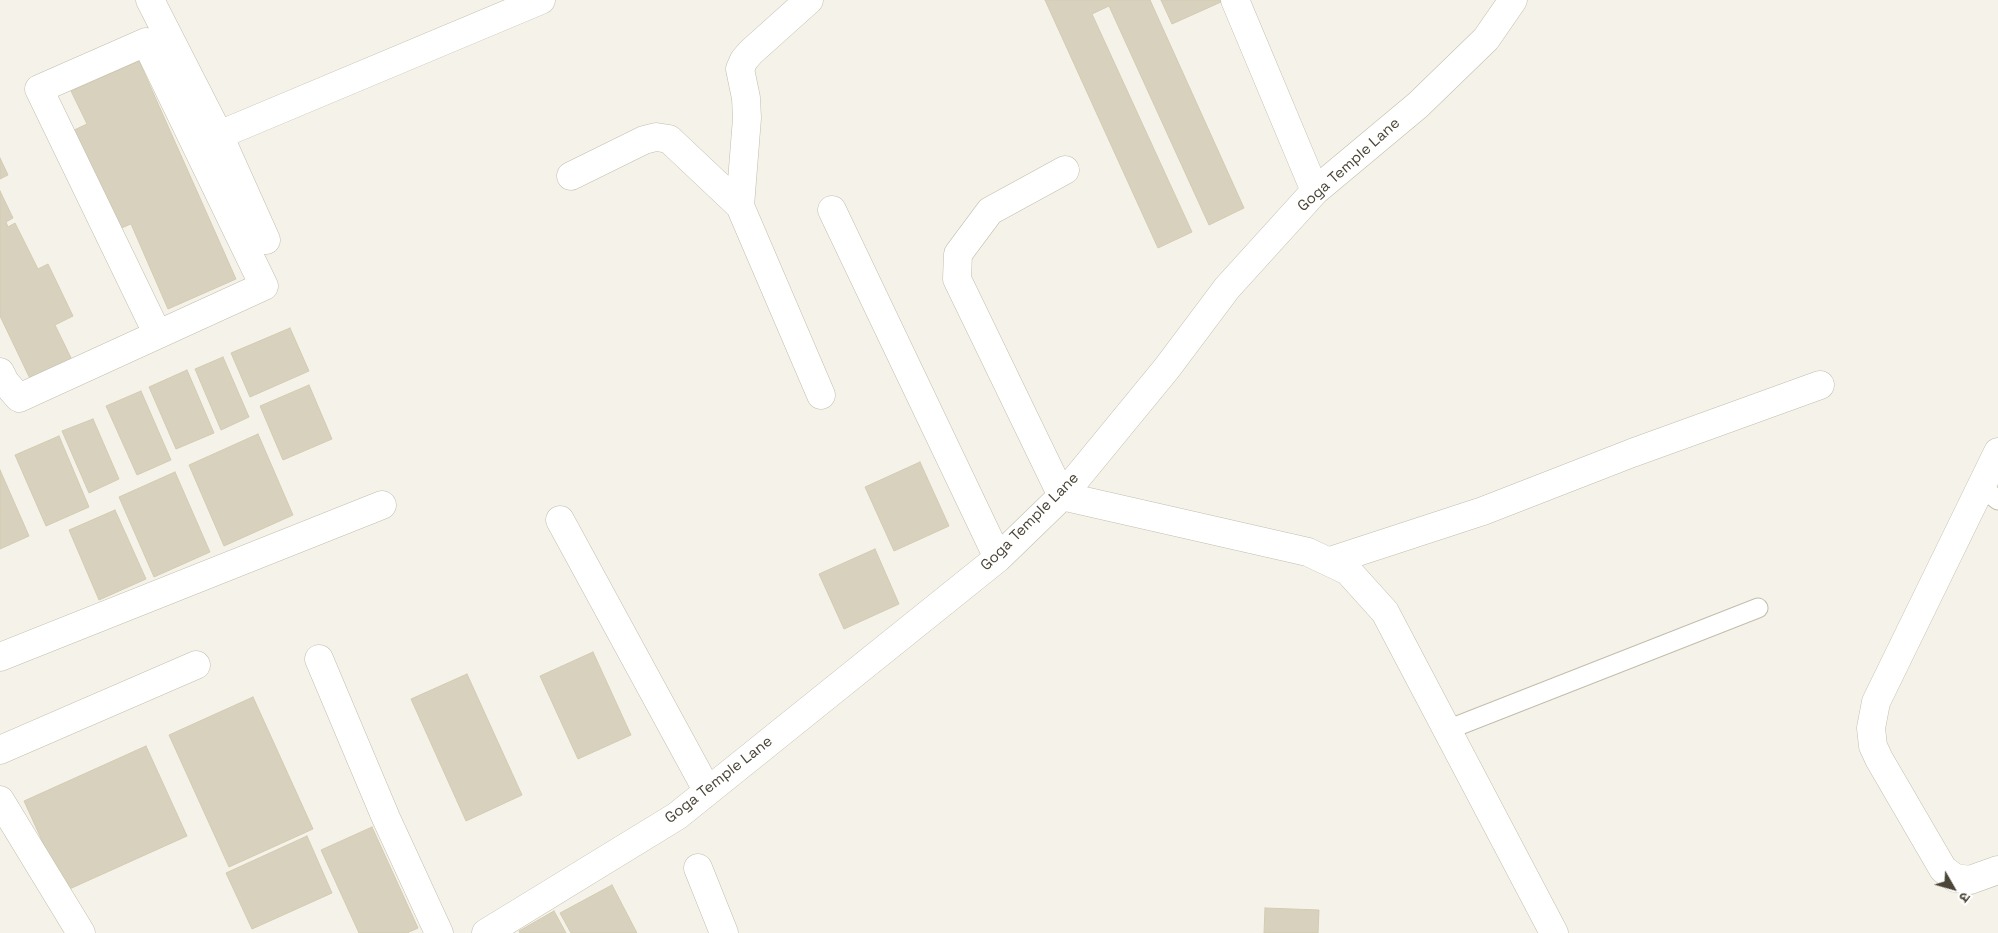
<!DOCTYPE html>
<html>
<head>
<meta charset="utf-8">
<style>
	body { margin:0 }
	#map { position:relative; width:1998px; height:933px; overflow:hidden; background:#f5f3e9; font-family:"Space Grotesk","Noto Sans Devanagari",sans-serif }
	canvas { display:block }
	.north { position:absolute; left:1928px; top:863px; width:50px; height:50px; -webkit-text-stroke:4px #fff; paint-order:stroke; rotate:128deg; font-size:14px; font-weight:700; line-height:20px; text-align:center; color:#4a4537 }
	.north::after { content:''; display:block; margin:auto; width:18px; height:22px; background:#4a4537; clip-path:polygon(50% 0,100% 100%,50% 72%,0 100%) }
</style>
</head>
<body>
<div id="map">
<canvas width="1998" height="933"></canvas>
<div class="north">उ</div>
</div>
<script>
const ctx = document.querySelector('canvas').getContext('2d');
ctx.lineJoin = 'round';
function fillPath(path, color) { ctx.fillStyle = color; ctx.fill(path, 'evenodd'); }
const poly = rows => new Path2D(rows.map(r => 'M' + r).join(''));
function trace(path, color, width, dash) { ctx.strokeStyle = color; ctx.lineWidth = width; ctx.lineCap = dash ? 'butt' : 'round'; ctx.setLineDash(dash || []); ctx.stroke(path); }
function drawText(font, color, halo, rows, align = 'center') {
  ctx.font = font + ' "Space Grotesk",sans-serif'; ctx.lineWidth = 4.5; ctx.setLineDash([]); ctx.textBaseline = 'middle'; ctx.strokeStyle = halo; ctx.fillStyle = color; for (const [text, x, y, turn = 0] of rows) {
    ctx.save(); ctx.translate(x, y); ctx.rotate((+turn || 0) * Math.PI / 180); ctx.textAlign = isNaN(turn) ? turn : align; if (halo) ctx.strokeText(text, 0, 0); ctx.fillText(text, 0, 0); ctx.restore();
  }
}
const building = poly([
	[1045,0,1150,0,1244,208,1209,225,1109,6,1092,14,1192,232,1158,248,1045,0],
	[1161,0,1220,0,1221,2,1172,24,1161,0],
	[139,61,236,279,168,309,131,224,114,231,70,132,87,124,71,91,139,61],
	[0,158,8,175,0,179,0,158],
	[0,191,13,218,6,222,8,227,15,223,38,269,48,264,73,316,55,325,75,366,34,387,0,316,0,191],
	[290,328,309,371,250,397,231,353,290,328],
	[223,357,249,417,221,430,195,369,223,357],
	[187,370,214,433,176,449,149,387,187,370],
	[309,385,332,439,283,460,260,406,309,385],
	[141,391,171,460,137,475,106,406,141,391],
	[93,419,119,479,89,493,62,431,93,419],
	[258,434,293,515,224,546,189,465,258,434],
	[59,436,89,507,46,526,15,455,59,436],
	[920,462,949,526,894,551,865,487,920,462],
	[0,470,29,536,0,549,0,470],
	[175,472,210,552,154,577,119,497,175,472],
	[115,510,146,579,99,600,69,530,115,510],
	[875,549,899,604,844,629,819,574,875,549],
	[593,652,631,735,578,759,540,676,593,652],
	[467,674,522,795,466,821,411,699,467,674],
	[253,697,313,829,229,867,169,735,253,697],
	[146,746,187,836,65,891,24,801,146,746],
	[372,827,418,928,407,933,359,933,321,850,372,827],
	[307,836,332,893,252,929,226,873,307,836],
	[612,885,637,933,571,933,560,913,612,885],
	[1265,908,1319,910,1318,933,1264,933,1265,908],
	[554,911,566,933,520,933,519,931,554,911]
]);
fillPath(building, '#d8d1be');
trace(building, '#d3cbb0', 1);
const service = poly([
	[1981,487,1998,500],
	[1447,730,1758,608]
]);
const minor = poly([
	[150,0,219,135,266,240],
	[809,0,751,52,744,60,740,69,746,98,747,118,740,206,821,395],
	[1235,0,1315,191],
	[219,135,541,0],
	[1065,170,990,211,958,254,957,279,1062,496,1308,552,1348,571,1385,612,1554,933],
	[571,176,644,140,656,137,669,139,740,206],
	[832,210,998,558],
	[0,372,5,382,19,398,264,286,146,42,39,89,157,333],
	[1998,452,1876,702,1871,728,1873,746,1879,759,1943,869,1955,878,1970,880,1998,870],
	[560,520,707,790],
	[1330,561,1483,511,1632,453,1820,385],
	[0,657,382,505],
	[319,659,386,818,439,933],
	[0,750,196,665],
	[0,800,81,933],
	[698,868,724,933],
	[486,933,677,816,998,558,1062,496,1167,368,1227,288,1315,191,1418,105,1486,39,1513,0]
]);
trace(service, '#c2bdab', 21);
trace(minor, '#c2bdab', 29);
trace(service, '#fff', 19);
trace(minor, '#fff', 28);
drawText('15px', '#4a4537', '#fff', [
	["Goga Temple Lane",1349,165,-42],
	["Goga Temple Lane",1030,522,-45],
	["Goga Temple Lane",719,780,-38]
]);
</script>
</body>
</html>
